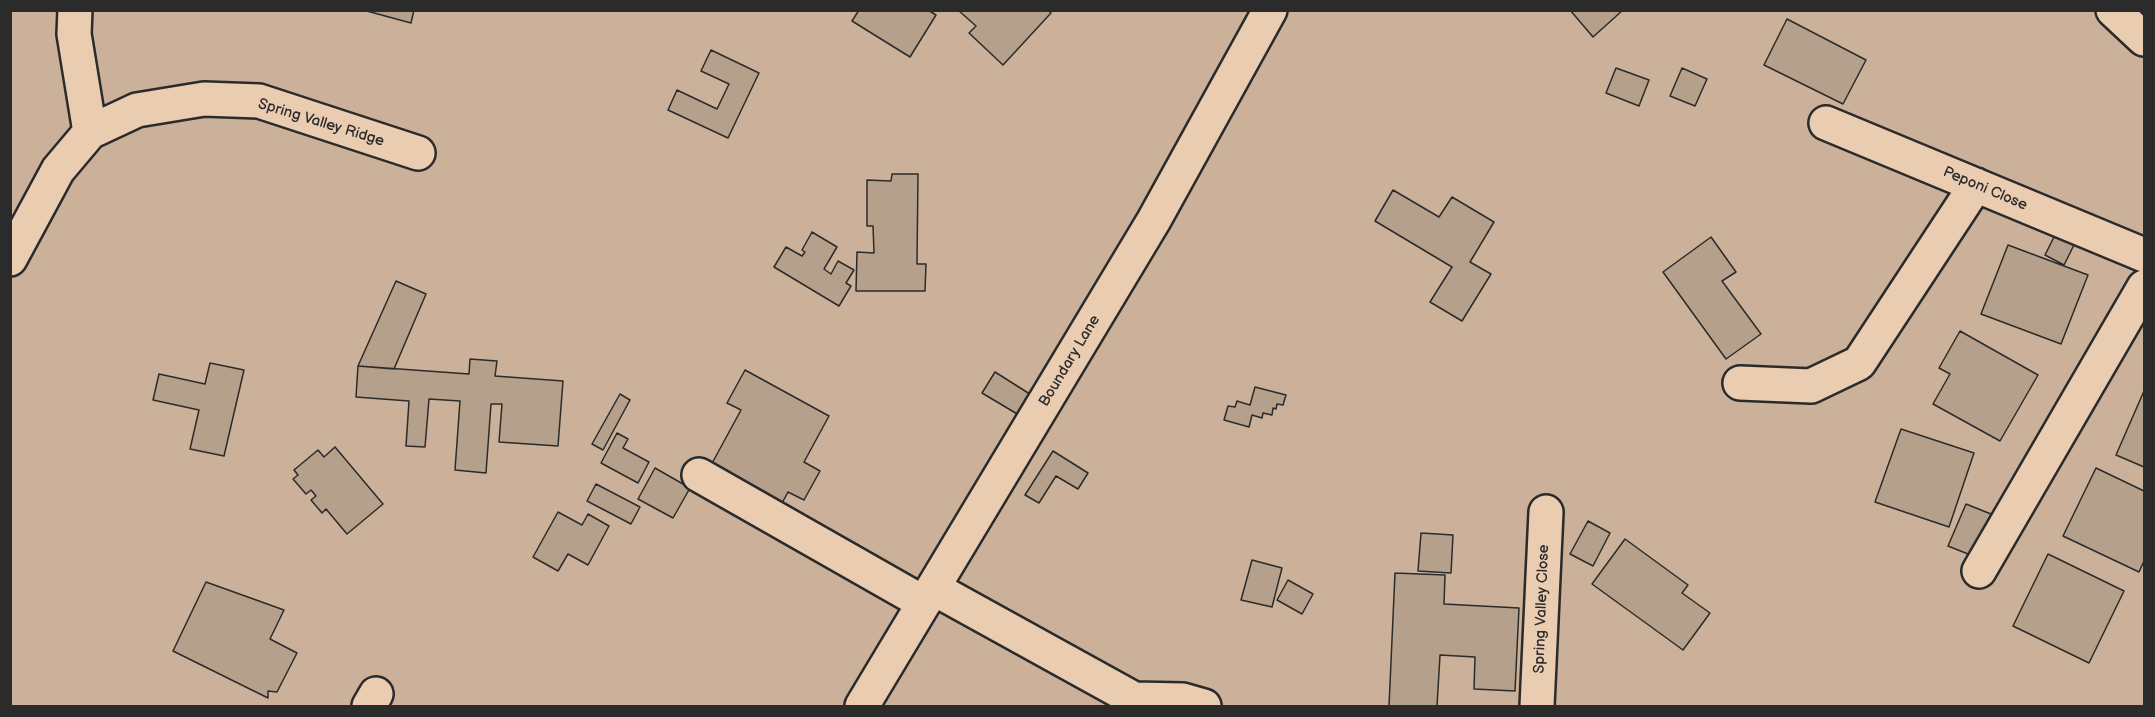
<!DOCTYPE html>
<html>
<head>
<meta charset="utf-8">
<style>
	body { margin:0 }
	#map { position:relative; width:2155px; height:717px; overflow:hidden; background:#eaccb0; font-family:"Balsamiq Sans",sans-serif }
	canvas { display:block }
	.frame { position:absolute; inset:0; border:12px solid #2b2b2b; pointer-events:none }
</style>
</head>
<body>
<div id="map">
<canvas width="2155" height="717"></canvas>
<div class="frame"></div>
</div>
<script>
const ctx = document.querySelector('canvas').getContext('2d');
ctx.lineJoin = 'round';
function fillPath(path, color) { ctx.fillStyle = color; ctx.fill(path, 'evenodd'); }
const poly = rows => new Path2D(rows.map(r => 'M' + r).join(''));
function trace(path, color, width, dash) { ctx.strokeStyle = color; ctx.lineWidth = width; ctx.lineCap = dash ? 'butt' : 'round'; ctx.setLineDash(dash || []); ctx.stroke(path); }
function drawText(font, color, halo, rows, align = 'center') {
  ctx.font = font + ' "Balsamiq Sans",sans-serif'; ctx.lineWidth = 4.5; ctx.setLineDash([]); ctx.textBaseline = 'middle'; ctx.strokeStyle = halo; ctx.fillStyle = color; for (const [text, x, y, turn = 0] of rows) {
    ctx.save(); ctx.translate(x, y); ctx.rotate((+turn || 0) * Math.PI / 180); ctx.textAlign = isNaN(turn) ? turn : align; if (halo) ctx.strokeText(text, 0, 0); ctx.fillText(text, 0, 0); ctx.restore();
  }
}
fillPath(poly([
	[10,11,2144,11,2144,706,11,706]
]), '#cbb19a');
const building = poly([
	[363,10,414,10,411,23,363,10],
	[859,10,928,10,936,15,910,57,852,21,859,10],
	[958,10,1048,10,1051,13,1003,65,969,33,976,26,958,10],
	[1570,10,1623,10,1593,37,1570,10],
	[1787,19,1866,60,1843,104,1764,65,1787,19],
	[711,50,759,73,728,138,668,110,677,90,717,109,729,84,701,71,711,50],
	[1616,68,1649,80,1639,106,1606,93,1616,68],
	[1682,68,1707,79,1695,106,1670,96,1682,68],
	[892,174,918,174,917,264,926,264,925,291,856,291,857,252,874,253,873,226,867,226,867,180,891,181,892,174],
	[1393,190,1439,217,1452,197,1494,222,1470,262,1491,274,1462,321,1430,302,1452,267,1375,221,1393,190],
	[2058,229,2077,239,2064,265,2045,255,2058,229],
	[812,232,837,247,824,269,831,274,838,261,854,270,846,283,851,286,839,306,774,267,786,247,802,256,805,252,802,250,812,232],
	[1711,237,1736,272,1722,281,1761,334,1726,359,1663,272,1711,237],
	[2008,245,2088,275,2061,344,1981,314,2008,245],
	[396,281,426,294,394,369,358,366,396,281],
	[1960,331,2038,375,2000,441,1933,404,1950,374,1939,368,1960,331],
	[470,359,497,361,495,376,563,381,558,446,499,442,502,404,491,404,486,473,455,470,460,401,429,399,425,447,406,446,409,401,356,397,358,366,469,374,470,359],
	[210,363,244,370,224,456,190,449,199,410,153,400,159,374,205,384,210,363],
	[745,370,829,416,804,462,820,471,804,500,788,492,781,505,710,467,741,410,727,403,745,370],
	[995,372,1033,396,1029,421,982,393,995,372],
	[1255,387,1286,395,1283,405,1277,404,1276,409,1273,408,1272,415,1263,413,1262,418,1252,415,1249,427,1224,420,1228,406,1235,407,1237,401,1250,405,1255,387],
	[2144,391,2144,467,2116,455,2144,391],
	[620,394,630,400,603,450,592,444,620,394],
	[1901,429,1974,453,1949,527,1875,502,1901,429],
	[617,433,628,439,623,448,649,462,638,483,601,463,617,433],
	[335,447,383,504,347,534,326,509,322,513,311,500,316,496,311,490,306,494,293,479,298,475,294,470,318,450,324,457,335,447],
	[1053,451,1088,473,1078,489,1056,476,1039,503,1025,495,1053,451],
	[655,468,690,488,673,518,638,499,655,468],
	[2096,468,2144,491,2144,561,2139,572,2063,536,2096,468],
	[596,484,640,507,631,524,587,501,596,484],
	[1966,504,1991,514,1973,556,1948,546,1966,504],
	[558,512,582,525,588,514,609,526,588,565,568,554,558,571,533,557,558,512],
	[1588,521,1610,533,1593,566,1570,554,1588,521],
	[1421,533,1453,535,1451,573,1418,571,1421,533],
	[1625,539,1688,585,1682,593,1710,613,1683,650,1592,584,1625,539],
	[2048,554,2124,591,2089,663,2013,626,2048,554],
	[1252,560,1282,568,1272,607,1241,600,1252,560],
	[1395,573,1445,575,1444,604,1519,608,1515,691,1474,689,1475,657,1440,655,1437,706,1389,706,1395,573],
	[1288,580,1313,594,1302,614,1277,600,1288,580],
	[206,582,284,610,270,639,297,653,277,692,268,691,268,698,173,651,206,582]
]);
fillPath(building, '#b5a08b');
trace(building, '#2b2b2b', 1.5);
const minor = poly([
	[75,10,74,34,90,132],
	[1826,123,2144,255],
	[10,259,58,170,90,132,137,110,204,99,259,101,418,153],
	[1740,383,1811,386,1859,363,1976,185],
	[699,475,924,603],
	[1979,571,2144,287],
	[933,588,1134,699,1183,700,1204,706],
	[369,706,376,694],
	[862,706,1154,220,1270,10],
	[1537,706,1546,512]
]);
const major = poly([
	[2113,10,2144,39]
]);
trace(minor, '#2b2b2b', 38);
trace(major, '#2b2b2b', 38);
trace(minor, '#eaccb0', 33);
trace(major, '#eaccb0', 33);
drawText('15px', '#2b2b2b', '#eaccb0', [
	["Spring Valley Ridge",321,123,17],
	["Peponi Close",1985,189,23],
	["Boundary Lane",1070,361,-59],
	["Spring Valley Close",1542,609,-88]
]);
</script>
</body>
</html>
